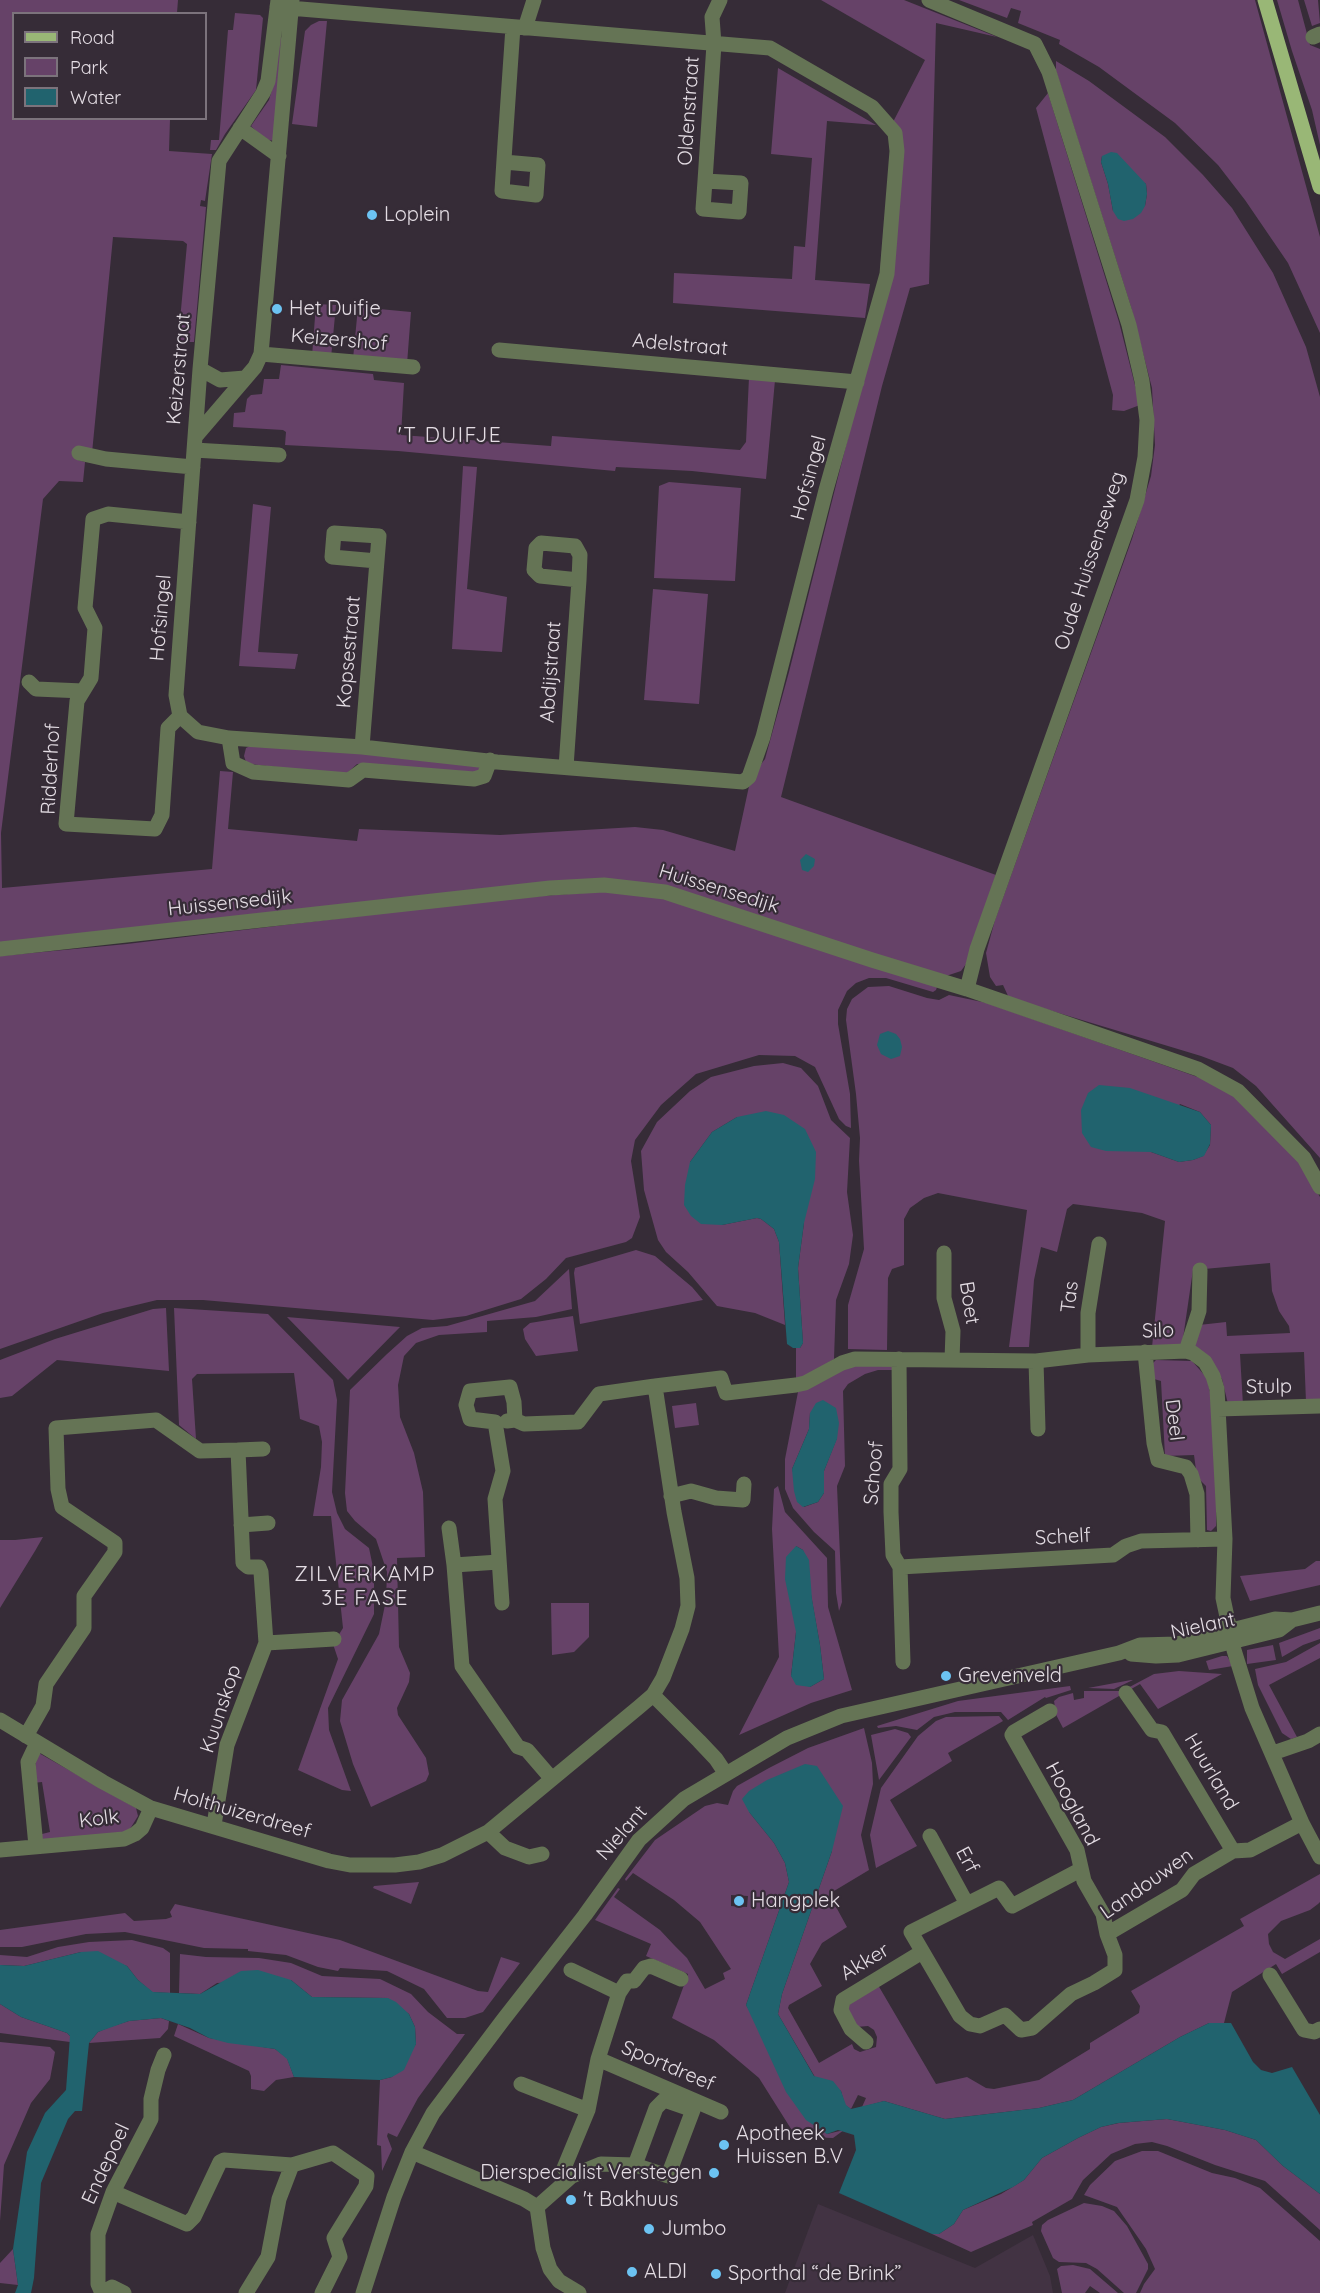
<!DOCTYPE html>
<html>
<head>
<meta charset="utf-8">
<style>
	body { margin:0 }
	#map { position:relative; width:1320px; height:2293px; overflow:hidden; background:#362c37; font-family:Quicksand,sans-serif }
	canvas { display:block }
	.legend { position:absolute; left:12px; top:12px; width:195px; height:108px; box-sizing:border-box; background:#362c37; border:2px solid #7c737c; margin:0; padding:8px 10px; list-style:none; font-size:18px; color:#e4dde4 }
	.legend li { display:flex; align-items:center; gap:12px; height:30px }
	.legend b { width:30px; border:2px solid #7c737c }
</style>
</head>
<body>
<div id="map">
<canvas width="1320" height="2293"></canvas>
<ul class="legend">
<li><b style="height:8px;background:#99b776"></b>Road</li>
<li><b style="height:16px;background:#664268"></b>Park</li>
<li><b style="height:16px;background:#21636e"></b>Water</li>
</ul>
</div>
<script>
const ctx = document.querySelector('canvas').getContext('2d');
ctx.lineJoin = 'round';
function fillPath(path, color) { ctx.fillStyle = color; ctx.fill(path, 'evenodd'); }
const poly = rows => new Path2D(rows.map(r => 'M' + r).join(''));
function trace(path, color, width, dash) { ctx.strokeStyle = color; ctx.lineWidth = width; ctx.lineCap = dash ? 'butt' : 'round'; ctx.setLineDash(dash || []); ctx.stroke(path); }
function drawText(font, color, halo, rows, align = 'center') {
  ctx.font = font + ' Quicksand,sans-serif'; ctx.lineWidth = 4.5; ctx.setLineDash([]); ctx.textBaseline = 'middle'; ctx.strokeStyle = halo; ctx.fillStyle = color; for (const [text, x, y, turn = 0] of rows) {
    ctx.save(); ctx.translate(x, y); ctx.rotate((+turn || 0) * Math.PI / 180); ctx.textAlign = isNaN(turn) ? turn : align; if (halo) ctx.strokeText(text, 0, 0); ctx.fillText(text, 0, 0); ctx.restore();
  }
}
fillPath(poly([
	[818,2204,975,2268,1033,2235,1050,2276,1053,2293,785,2293]
]), '#423343');
fillPath(poly([
	[0,0,178,0,177,13,14,14,14,118,170,119,169,151,212,154,205,201,201,200,200,206,206,207,194,342,178,342,187,244,183,241,113,237,92,453,78,460,85,462,83,482,59,481,43,499,1,833,2,888,212,869,220,771,233,772,228,829,357,841,359,829,500,835,635,827,663,830,735,851,751,777,765,759,789,672,875,330,893,122,925,60,821,0,904,0,997,37,936,23,929,284,910,288,882,386,781,797,996,875,966,964,961,971,940,978,634,883,0,945],
	[959,0,1255,0,1320,237,1320,333,1288,263,1245,200,1218,165,1175,123,1099,67,1059,44,1060,40,1018,23,1021,11,1011,8,1007,18],
	[1277,0,1298,0,1310,45,1320,49,1320,145,1312,110,1292,51],
	[1304,0,1318,0,1320,23,1312,26],
	[235,13,260,15,263,18,256,90,225,134,216,150,210,150,211,140,219,140,228,30,233,30],
	[319,21,327,21,317,127,292,124,305,31,311,25],
	[278,37,285,38,274,141,264,139,251,126,269,100,275,79],
	[1056,61,1089,81,1165,137,1203,175,1232,208,1273,273,1306,347,1320,397,1320,1158,1256,1086,1233,1068,1201,1056,1009,998,1003,985,996,986,990,977,986,953,995,920,1132,539,1151,476,1155,445,1152,388,1131,307,1056,71],
	[1102,156,1146,184,1147,194,1145,206,1113,211,1108,184,1101,162],
	[778,68,876,125,827,121,815,280,870,284,865,318,673,303,674,273,792,279,794,246,805,247,812,158,771,154],
	[1048,93,1119,322,1139,401,1140,405,1124,411,1112,410,1113,395,1036,108],
	[316,304,336,305,331,358,312,356],
	[358,307,411,312,407,364,353,359],
	[281,365,373,374,374,380,404,383,401,435,551,446,552,436,740,450,746,442,749,377,775,380,766,479,692,471,616,467,615,471,398,451,285,445,286,432,283,430,233,427,234,413,245,412,247,399,251,395,262,394,264,379,279,379],
	[463,466,477,467,467,589,507,597,502,652,452,649],
	[669,482,741,488,735,581,654,578,659,486],
	[253,504,271,507,258,652,298,654,295,669,239,666],
	[653,589,708,594,699,704,644,700],
	[254,744,482,760,479,774,357,764,345,775,250,764,246,762,244,756,246,748],
	[610,891,664,894,937,987,936,990,933,992,886,978,869,978,856,983,847,991,838,1010,838,1024,850,1094,851,1128,846,1126,839,1119,815,1067,795,1056,759,1055,696,1074,661,1105,635,1140,631,1161,640,1217,632,1238,626,1242,566,1258,546,1279,521,1299,466,1316,433,1320,203,1300,157,1300,103,1313,0,1349,0,956,127,944,500,899],
	[889,986,927,998,939,1000,949,995,987,1003,1226,1087,1299,1161,1320,1197,1320,1402,1306,1402,1304,1352,1240,1354,1243,1405,1228,1404,1222,1379,1210,1362,1193,1349,1199,1325,1226,1322,1227,1336,1290,1333,1289,1326,1279,1311,1272,1291,1270,1263,1193,1270,1182,1345,1152,1347,1165,1221,1142,1213,1073,1204,1067,1209,1057,1252,1041,1247,1034,1280,1029,1347,1009,1347,1027,1210,938,1193,924,1198,910,1208,904,1219,904,1265,892,1269,888,1278,887,1350,848,1349,848,1305,864,1249,859,1161,860,1138,856,1094,846,1020,847,1009,852,999,868,987],
	[1180,1104,1200,1112,1211,1125,1210,1145,1203,1156,1193,1160,1179,1162,1151,1152],
	[783,1063,801,1068,818,1086,831,1120,850,1138,847,1192,853,1235,849,1264,836,1300,834,1359,805,1378,796,1378,796,1348,800,1348,803,1343,798,1268,804,1223,737,1117,712,1132,690,1162,722,1225,757,1218,761,1219,774,1229,779,1242,785,1325,755,1313,717,1306,688,1272,666,1252,658,1240,644,1190,641,1151,657,1122,690,1091,711,1077,754,1066],
	[636,1250,655,1256,692,1287,703,1300,580,1324,574,1273,575,1268],
	[569,1269,572,1309,536,1317,487,1321,487,1332,439,1335,416,1343,404,1356,398,1385,400,1417,414,1453,423,1492,425,1557,397,1558,399,1647,410,1673,409,1682,397,1708,398,1715,426,1758,429,1774,426,1781,371,1807,353,1764,340,1721,342,1700,379,1634,386,1600,387,1572,376,1539,355,1521,347,1511,345,1493,350,1390,387,1354,407,1336,422,1328,447,1326,535,1301],
	[166,1308,169,1371,57,1360,12,1396,0,1398,0,1360,55,1339,153,1309],
	[174,1308,268,1314,333,1380,337,1400,332,1492,337,1513,345,1529,369,1548,374,1572,374,1614,328,1708,329,1730,351,1791,342,1790,298,1770,338,1659,333,1644,343,1628,331,1516,313,1516,321,1467,322,1442,319,1426,300,1419,294,1373,197,1374,192,1379,196,1439,179,1425],
	[573,1316,578,1351,536,1356,525,1339,523,1329,530,1323],
	[287,1317,400,1327,348,1380],
	[1156,1360,1192,1361,1207,1378,1211,1396,1216,1480,1216,1526,1211,1531,1207,1530,1206,1486,1197,1477,1194,1455,1165,1456,1161,1381,1154,1379,1153,1363],
	[850,1364,892,1365,892,1370,878,1370,865,1374,848,1384,843,1391,845,1466,837,1486,842,1602,839,1611,836,1593,835,1551,814,1532,793,1508,785,1489,785,1459,798,1392],
	[810,1413,837,1438,824,1471,824,1493,818,1502,804,1507,792,1469,809,1429],
	[696,1403,699,1425,675,1428,672,1406],
	[778,1486,785,1512,827,1558,828,1607,852,1690,811,1703,739,1735,779,1657,772,1529,774,1489],
	[796,1546,803,1550,820,1645,824,1679,810,1687,791,1676,796,1632],
	[43,1537,35,1551,0,1608,0,1540,15,1540],
	[1316,1561,1320,1561,1320,1585,1250,1601,1240,1576,1305,1569],
	[551,1603,589,1603,589,1637,574,1652,552,1655],
	[1320,1628,1320,1639,1303,1645,1282,1657,1279,1643],
	[1320,1643,1320,1658,1269,1685,1297,1737,1291,1739,1282,1733,1258,1685,1255,1669,1286,1662],
	[1273,1645,1276,1660,1247,1664,1247,1650],
	[1222,1656,1227,1656,1233,1666,1209,1670,1206,1661],
	[1179,1671,1222,1674,1158,1709,1140,1684,1063,1728,1053,1709,1055,1707,1054,1701,1059,1697,1073,1693,1074,1700,1084,1698,1084,1691,1122,1691,1154,1674],
	[1133,1680,1114,1689,1088,1688,1131,1680],
	[1070,1686,1071,1690,1046,1698,1045,1697,1008,1720,1001,1712,955,1712,934,1717,917,1730,896,1726,878,1728,877,1726,958,1701],
	[999,1716,1003,1721,948,1753,952,1761,890,1800,917,1846,876,1868,870,1835,881,1788,918,1736,936,1721,946,1717],
	[864,1728,872,1763,873,1784,861,1835,869,1870,829,1894,847,1927,822,1943,810,1964,822,1986,789,2005,788,2008,819,2063,852,2044,854,2049,860,2052,876,2047,877,2037,874,2030,868,2026,856,2027,846,2006,878,1985,936,2084,967,2077,986,2088,994,2089,1039,2080,1090,2049,1090,2043,1139,2013,1140,2006,1131,1991,1244,1926,1240,1919,1320,1874,1320,1902,1318,1904,1310,1910,1281,1921,1268,1934,1269,1944,1273,1952,1285,1959,1320,1939,1320,1952,1282,1974,1276,1964,1232,1992,1224,2023,1209,2023,1180,2037,1073,2100,1039,2108,945,2119,884,2101,862,2107,866,2098,858,2095,851,2109,845,2105,841,2091,815,2077,778,2014,782,1994,832,1851,749,1812,774,1843,785,1863,789,1882,746,2005,827,2134,844,2130,833,2138,807,2137,793,2132,759,2078,714,2040,672,2018,688,1974,646,1956,651,1944,595,1920,618,1888,620,1889,614,1897,660,1930,674,1945,687,1958,705,1989,725,1979,723,1973,731,1969,700,1922,674,1900,633,1873,626,1881,625,1879,655,1840,705,1806,717,1803,728,1805,733,1791,737,1786,769,1768,808,1748],
	[731,1895,748,1896,747,1907,731,1906],
	[895,1729,908,1733,911,1737,879,1780,871,1735],
	[37,1752,136,1808,138,1816,130,1829,124,1833,38,1842,38,1835,50,1832,42,1782,33,1783],
	[419,1882,411,1904,373,1888,374,1886],
	[175,1904,340,1940,478,1991,488,1992,501,1957,520,1963,483,2012,465,2018,447,2018,424,1989,387,1971,340,1968,338,1971,318,1967,286,1955,248,1951,248,1949,204,1948,125,1932,86,1934,22,1947,0,1947,0,1930,125,1913,134,1921,166,1919,172,1917,170,1912],
	[132,1940,163,1948,170,1953,170,1993,152,1992,138,1980,127,1966,81,1952,24,1966,0,1965,0,1955,27,1957,58,1947,89,1942],
	[180,1954,206,1957,259,1958,291,1963,322,1976,380,1979,411,1994,428,2012,457,2034,465,2034,418,2098,397,2137,388,2133,387,2136,392,2149,382,2171,381,2146,377,2145,380,2080,392,2077,416,2044,415,2027,409,2014,387,1998,312,1997,291,1980,217,1983,200,1994,179,1993],
	[0,2004,21,2017,67,2033,70,2036,70,2042,0,2033],
	[161,2018,169,2021,168,2029,160,2038,89,2043,98,2032,110,2027,129,2021],
	[178,2024,209,2038,275,2049,287,2058,294,2077,276,2080,264,2091,251,2089,251,2076,249,2071,174,2036],
	[0,2042,50,2047,55,2052,50,2079,31,2103,4,2165,0,2221],
	[1167,2119,1225,2130,1256,2140,1283,2166,1320,2194,1320,2230,1265,2181,1215,2165,1167,2146,1152,2142,1135,2144,1111,2154,1083,2180,1072,2199,1032,2222,1033,2225,971,2252,932,2234,939,2234,954,2224,963,2210,1001,2194,1024,2180,1042,2158,1078,2138,1101,2127,1119,2123],
	[1142,2151,1158,2151,1212,2173,1235,2178,1260,2188,1320,2241,1320,2293,1140,2293,1144,2284,1155,2269,1146,2249,1117,2207,1084,2195,1090,2185,1115,2161],
	[1084,2203,1102,2206,1114,2211,1127,2226,1148,2264,1148,2269,1136,2293,1124,2293,1097,2269,1086,2263,1059,2262,1053,2258,1041,2231,1042,2225,1048,2220],
	[13,2249,18,2285,0,2283,0,2263],
	[1073,2265,1090,2269,1118,2293,1100,2293,1090,2286,1085,2293,1062,2293,1057,2269,1061,2266]
]), '#664268');
fillPath(poly([
	[1111,152,1117,153,1146,184,1147,194,1145,206,1141,213,1133,219,1124,221,1118,219,1113,211,1108,184,1101,162,1102,156],
	[806,854,815,859,814,866,808,872,802,870,800,860],
	[888,1031,896,1034,900,1039,902,1047,900,1056,891,1059,881,1054,877,1045,880,1034],
	[1099,1085,1130,1088,1200,1112,1211,1125,1210,1144,1204,1156,1193,1160,1179,1162,1151,1152,1106,1151,1091,1147,1082,1133,1081,1110,1088,1093],
	[766,1111,784,1115,805,1129,816,1152,815,1179,804,1223,798,1268,803,1343,800,1348,793,1348,787,1344,779,1242,774,1229,761,1219,757,1218,722,1225,701,1224,691,1216,684,1205,685,1185,690,1162,712,1132,737,1117],
	[823,1400,836,1408,839,1423,837,1439,824,1471,824,1493,818,1502,803,1507,797,1502,794,1491,792,1469,809,1429,810,1413,816,1403],
	[796,1546,803,1550,809,1560,812,1599,820,1645,824,1679,810,1687,796,1685,791,1676,796,1632,785,1579,786,1557],
	[805,1764,817,1766,843,1806,832,1851,782,1994,778,2014,814,2076,833,2081,841,2091,846,2105,851,2109,884,2101,945,2119,1039,2108,1073,2100,1180,2037,1209,2023,1231,2023,1253,2062,1261,2070,1272,2073,1292,2067,1320,2115,1320,2194,1283,2166,1256,2140,1225,2130,1167,2119,1118,2123,1101,2127,1078,2138,1042,2158,1024,2180,1013,2187,963,2210,954,2224,939,2234,932,2234,839,2193,856,2150,854,2135,838,2130,827,2134,806,2120,786,2092,746,2005,789,1882,785,1863,774,1843,749,1812,742,1799,749,1791,767,1780],
	[98,1951,127,1966,138,1980,153,1992,200,1994,241,1971,258,1970,291,1980,312,1997,388,1998,396,2002,409,2014,415,2027,416,2044,404,2070,392,2077,380,2080,294,2077,287,2059,275,2049,228,2043,209,2038,190,2028,161,2018,129,2021,98,2032,89,2043,82,2111,75,2111,68,2119,41,2183,34,2278,31,2293,15,2293,18,2285,13,2249,27,2152,45,2113,66,2090,70,2036,67,2033,21,2017,0,2004,0,1965,24,1966,81,1952]
]), '#21636e');
trace(poly([
	[929,0,1035,44,1049,72,1129,325,1142,381,1147,420,1145,457,1137,500,977,949,967,989],
	[277,7,770,48,872,107,895,133,897,151,887,274,826,490,763,737,749,777,743,782,497,762,362,747,229,738,198,732,180,716,176,695,200,369,219,161,263,93,268,81,278,0],
	[525,28,534,0],
	[1313,37,1320,34],
	[240,128,279,156],
	[504,162,538,165,536,195,502,191,505,144,513,27],
	[705,181,741,183,739,212,703,209,705,181,714,44,712,17,720,0],
	[499,350,857,382],
	[261,354,413,367],
	[200,369,220,380,245,378],
	[195,437,255,367,261,354,292,0],
	[194,450,279,455],
	[79,453,106,459,193,467],
	[541,543,575,546,580,555,579,580,540,576,534,570,536,548,541,543],
	[29,682,36,689,83,691],
	[180,716,168,728,162,815,155,829,66,824,77,701,91,678,95,628,85,608,93,519,108,514,189,522],
	[229,738,233,763,253,772,349,780,363,770,474,779,484,776,490,760],
	[362,747,379,536,334,533,332,557,377,561],
	[566,767,579,580],
	[0,949,550,888,604,885,665,892,872,960,967,989,1198,1069,1238,1091,1304,1158,1320,1187],
	[944,1253,944,1298,953,1331,952,1360],
	[1186,1351,1199,1311,1200,1270],
	[1145,1352,1154,1443,1158,1460,1186,1467,1191,1474,1197,1494,1198,1540],
	[1088,1355,1088,1313,1099,1244],
	[899,1359,900,1469,891,1484,891,1512,893,1555,900,1567,903,1662],
	[1036,1361,1038,1429],
	[1218,1409,1320,1406],
	[507,1421,515,1420,524,1424,578,1422,599,1394,655,1386],
	[238,1450,263,1449],
	[671,1496,691,1491,716,1498,743,1500,744,1484],
	[241,1525,268,1523],
	[449,1528,454,1565],
	[499,1562,454,1565,462,1666,518,1747,527,1750,552,1779],
	[900,1567,1113,1555,1126,1546,1141,1541,1225,1539],
	[502,1603,495,1499,503,1471,495,1422,470,1419,466,1405,470,1391,510,1387,514,1402,515,1420],
	[1131,1654,1156,1656,1178,1655,1279,1630,1292,1620],
	[1126,1693,1152,1730,1162,1732,1233,1851],
	[653,1695,699,1741,716,1759,726,1774],
	[1050,1711,1014,1732,1012,1735,1077,1850,1084,1881,1103,1914,1107,1934,1115,1955,1115,1970,1094,1983,1071,1994,1032,2028,1021,2030,1005,2015,980,2026,970,2024,960,2016,911,1932,999,1888,1012,1906,1080,1870],
	[0,1720,103,1782,151,1808,329,1861,350,1865,395,1865,419,1862,442,1855,488,1832,639,1707,653,1695,663,1678,682,1629,688,1606,687,1578,674,1512,655,1386,721,1378,726,1393,796,1385,805,1383,842,1363,855,1359,1036,1361,1088,1355,1186,1351,1193,1353,1205,1362,1213,1376,1217,1389,1225,1539,1223,1598,1234,1650,1252,1708,1302,1823,1320,1857],
	[26,1736,43,1706,46,1684,84,1628,84,1596,115,1552,115,1543,62,1507,58,1489,56,1428,156,1420,200,1451,238,1450,243,1563,248,1567,259,1567,261,1572,266,1643],
	[1273,1753,1308,1741,1320,1734],
	[214,1825,227,1745,266,1643,334,1639],
	[488,1832,505,1848,529,1857,542,1854],
	[930,1836,967,1904],
	[36,1846,28,1762,37,1743],
	[0,1850,124,1839,135,1834,142,1828,151,1808],
	[1107,1934,1182,1890,1194,1874,1233,1851,1250,1850,1302,1823],
	[571,1970,619,1993],
	[1270,1975,1304,2030,1314,2032,1320,2029],
	[866,2042,851,2029,841,2010,843,2000,922,1952],
	[598,2059,721,2112],
	[521,2084,588,2110],
	[664,2100,693,2110,668,2176,635,2165,656,2108,664,2100],
	[412,2152,524,2199,537,2207],
	[572,2176,564,2168,588,2110,598,2059,619,1993,627,1981,634,1981,644,1968,651,1966,681,1979],
	[113,2192,187,2224,194,2217,220,2162,224,2160,292,2165,333,2153,367,2176,366,2186,334,2238,340,2257,322,2293],
	[537,2207,572,2176,601,2164,635,2165],
	[537,2207,543,2248,550,2269,559,2281,579,2293],
	[101,2293,112,2287,124,2293],
	[102,2293,98,2284,98,2234,113,2192,151,2119,151,2099,158,2070,164,2055],
	[246,2293,268,2257,279,2199,292,2165],
	[363,2293,394,2197,412,2152,433,2113,503,2020,585,1915,639,1840,684,1799,787,1738,841,1716,1119,1653,1140,1645,1177,1644,1275,1619,1292,1620,1320,1613]
]), '#657455', 15);
trace(poly([
	[1265,0,1320,187]
]), '#99b776', 15);
for (const [x, y, r, color] of [
	[372,215,6,"#6cc3f2"],
	[277,309,6,"#6cc3f2"],
	[946,1676,6,"#6cc3f2"],
	[739,1901,6,"#6cc3f2"],
	[724,2145,6,"#6cc3f2"],
	[714,2173,6,"#6cc3f2"],
	[571,2200,6,"#6cc3f2"],
	[649,2229,6,"#6cc3f2"],
	[632,2272,6,"#6cc3f2"],
	[716,2274,6,"#6cc3f2"]
]) { const dot = new Path2D(); dot.arc(x, y, r, 0, 2 * Math.PI); ctx.fillStyle = color; ctx.fill(dot); trace(dot, '#362c37', 2); }
drawText('20px', '#e4dde4', '#362c37', [
	["Oldenstraat",689,111,-86],
	["Keizershof",339,340,5],
	["Adelstraat",680,345,5],
	["Keizerstraat",179,369,-85],
	["Hofsingel",809,478,-75],
	["Oude Huissenseweg",1090,561,-72],
	["Hofsingel",161,618,-85],
	["Kopsestraat",349,652,-85],
	["Abdijstraat",551,672,-86],
	["Ridderhof",51,769,-87],
	["Huissensedijk",719,889,17],
	["Huissensedijk",230,903,-6],
	["Tas",1070,1297,-83],
	["Boet",969,1303,81],
	["Silo",1158,1331,-2],
	["Stulp",1269,1387,-1],
	["Deel",1174,1420,83],
	["Schoof",874,1473,-85],
	["Schelf",1063,1537,-3],
	["Nielant",1203,1626,-12],
	["Kuunskop",221,1709,-72],
	["Huurland",1211,1772,59],
	["Hoogland",1072,1804,62],
	["Holthuizerdreef",242,1813,16],
	["Kolk",99,1819,-7],
	["Nielant",622,1833,-49],
	["Erf",967,1860,62],
	["Landouwen",1147,1884,-35],
	["Akker",865,1962,-31],
	["Sportdreef",668,2066,23],
	["Endepoel",106,2164,-65]
]);
drawText('20px', '#e4dde4', '#362c37', [
	["Loplein",384,215],
	["Het Duifje",289,309],
	["Grevenveld",958,1676],
	["Hangplek",751,1901],
	["Apotheek",736,2134],
	["Huissen B.V",736,2157],
	["Dierspecialist Verstegen",702,2173,"right"],
	["'t Bakhuus",583,2200],
	["Jumbo",661,2229],
	["ALDI",644,2272],
	["Sporthal “de Brink”",728,2274]
], 'left');
ctx.letterSpacing = '1.5px';
drawText('21px', '#e4dde4', '#362c37', [
	["'T DUIFJE",450,436],
	["ZILVERKAMP",365,1575],
	["3E FASE",365,1599]
]);
ctx.letterSpacing = '0px';
</script>
</body>
</html>
